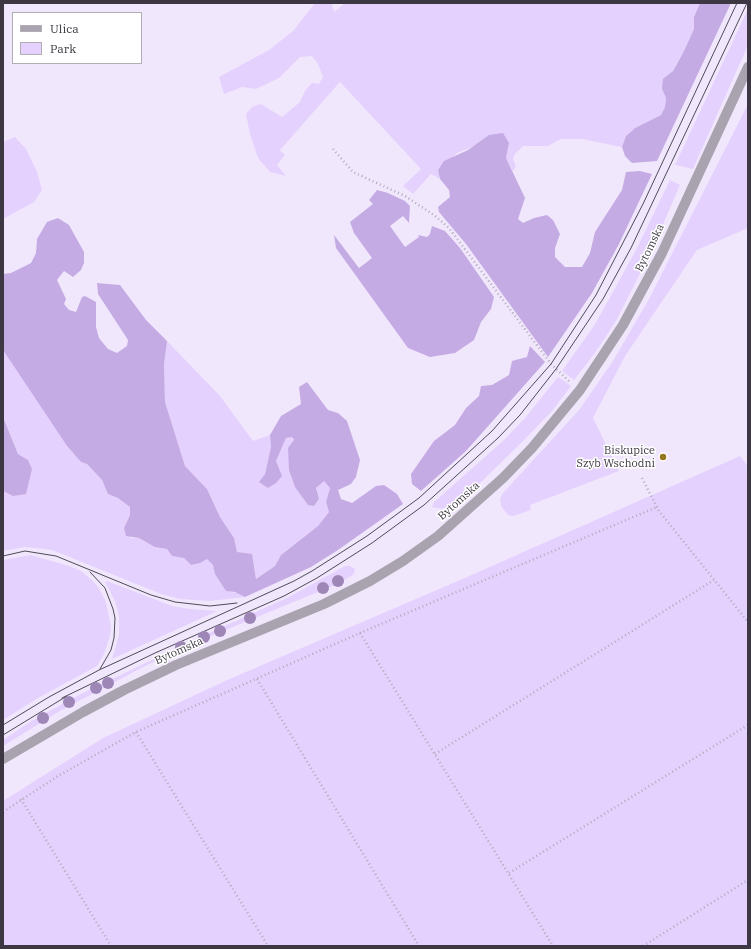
<!DOCTYPE html>
<html>
<head>
<meta charset="utf-8">
<style>
	body { margin:0 }
	#map { position:relative; width:751px; height:949px; overflow:hidden; background:#f1e7fd; font-family:"IBM Plex Serif",serif }
	canvas { display:block }
	.frame { position:absolute; inset:0; border:4px solid #3c3742; pointer-events:none }
	.legend { position:absolute; left:12px; top:12px; width:130px; height:52px; box-sizing:border-box; background:#fff; border:1px solid #b1afb3; margin:0; padding:5px 7px; list-style:none; font-size:12px; color:#3c3742 }
	.legend li { display:flex; align-items:center; gap:8px; height:20px }
	.legend b { width:20px; border:1px solid #b1afb3 }
</style>
</head>
<body>
<div id="map">
<canvas width="751" height="949"></canvas>
<div class="frame"></div>
<ul class="legend">
<li><b style="height:5px;background:#a8a3ae"></b>Ulica</li>
<li><b style="height:11px;background:#e5d1fd"></b>Park</li>
</ul>
</div>
<script>
const ctx = document.querySelector('canvas').getContext('2d');
ctx.lineJoin = 'round';
function fillPath(path, color) { ctx.fillStyle = color; ctx.fill(path, 'evenodd'); }
const poly = rows => new Path2D(rows.map(r => 'M' + r).join(''));
function trace(path, color, width, dash) { ctx.strokeStyle = color; ctx.lineWidth = width; ctx.lineCap = dash ? 'butt' : 'round'; ctx.setLineDash(dash || []); ctx.stroke(path); }
function drawText(font, color, halo, rows, align = 'center') {
  ctx.font = font + ' "IBM Plex Serif",serif'; ctx.lineWidth = 3; ctx.setLineDash([]); ctx.textBaseline = 'middle'; ctx.strokeStyle = halo; ctx.fillStyle = color; for (const [text, x, y, turn = 0] of rows) {
    ctx.save(); ctx.translate(x, y); ctx.rotate((+turn || 0) * Math.PI / 180); ctx.textAlign = isNaN(turn) ? turn : align; if (halo) ctx.strokeText(text, 0, 0); ctx.fillText(text, 0, 0); ctx.restore();
  }
}
fillPath(poly([
	[315,3,330,3,332,4,334,12,345,3,700,3,694,17,694,29,683,53,662,89,666,98,665,107,661,115,635,128,626,136,622,147,582,139,561,139,548,146,523,146,515,154,513,159,516,166,513,171,506,158,509,143,477,145,457,153,438,170,440,179,431,174,413,194,403,186,421,169,340,82,280,150,285,155,277,165,286,176,270,172,258,158,250,134,246,114,252,107,261,104,282,117,300,102,305,91,312,83,319,84,323,77,318,64,312,56,300,57,279,78,256,89,242,87,224,94,219,77,269,50,293,31],
	[748,9,748,45,693,169,675,165],
	[748,104,748,228,697,250,625,356,593,418,619,471,530,505,531,510,513,516,508,515,501,506,500,499,503,493,579,410,613,361,649,299],
	[15,137,26,149,37,172,42,190,34,202,3,219,3,142],
	[670,180,680,185,652,250,616,321,595,353,574,380,562,371,594,326,608,301,636,250],
	[167,341,220,396,253,441,270,435,271,447,265,474,260,482,276,461,286,438,292,437,314,506,319,499,316,488,324,481,330,488,326,502,329,512,318,526,281,555,275,566,256,579,254,565,237,552,234,538,220,517,207,489,185,466,165,402,164,365],
	[3,350,67,446,81,462,87,464,102,480,108,494,118,498,131,507,130,515,124,528,131,538,139,538,160,548,167,549,172,556,184,558,191,565,200,563,207,558,213,565,215,574,230,592,240,593,245,597,210,601,180,599,161,594,52,550,25,547,3,551,3,491,13,496,28,460,18,454,3,417],
	[558,377,571,386,552,411,523,441,463,500,442,509,432,507,434,502,503,441,525,418],
	[740,456,748,466,748,946,3,946,3,801,103,738,225,681,467,577],
	[31,555,69,566,81,571,92,580,99,588,106,602,111,626,110,636,104,654,97,666,38,698,3,720,3,560],
	[345,566,350,566,355,569,354,574,340,583,216,634,147,665,60,711,3,746,3,740,33,720,81,694,187,643,289,597],
	[107,581,172,606,190,609,217,611,112,659,119,635,119,617,115,601,105,582]
]), '#e5d1fd');
fillPath(poly([
	[700,3,731,3,657,161,632,163,625,156,622,147,626,136,635,128,661,115,665,107,666,98,662,89,663,79,673,71,683,53,694,29,694,17],
	[503,133,509,143,506,158,525,198,518,219,523,223,534,218,547,215,553,220,560,234,555,248,555,257,565,267,582,267,590,253,595,232,622,190,626,172,640,171,652,174,619,244,592,293,548,357,466,244,439,212,438,207,450,197,449,190,440,179,438,170,444,161,468,150,489,135],
	[377,190,388,193,405,201,410,206,409,223,403,216,390,226,405,247,419,237,418,235,427,237,430,234,432,226,445,231,460,248,494,297,491,309,481,322,474,340,455,353,430,357,408,348,336,248,334,235,359,268,372,258,354,233,350,222,373,204,369,200],
	[58,218,69,225,84,252,84,263,81,270,73,277,64,271,57,280,66,299,64,304,69,310,76,312,82,297,85,296,96,302,96,327,99,338,108,349,117,353,127,346,128,340,98,294,97,283,120,285,146,320,167,341,164,365,165,402,185,466,207,489,220,517,234,538,237,552,252,554,256,579,275,566,281,555,318,526,329,512,326,502,330,488,324,481,316,488,319,499,314,506,308,505,295,487,289,470,288,448,294,440,292,437,286,438,276,461,282,476,276,483,268,488,259,482,265,474,271,447,270,435,281,416,301,404,299,387,307,382,328,410,338,413,347,421,360,460,356,477,351,484,338,490,341,499,352,503,376,486,384,485,397,494,403,504,338,550,311,567,245,597,235,592,226,591,215,574,213,565,207,559,200,563,191,565,184,558,172,556,167,549,155,547,139,538,126,536,124,528,130,515,130,507,118,498,108,494,102,480,87,464,81,462,67,446,3,350,3,274,11,273,31,263,36,253,37,239,47,222],
	[530,346,545,362,466,451,421,491,412,484,411,474,434,441,455,425,466,408,479,396,481,386,492,385,509,375,512,361,527,357],
	[3,417,18,454,28,460,32,469,26,494,13,496,3,491]
]), '#c5abe3');
trace(poly([
	[333,149,353,172,405,196,434,215,449,228,551,364,569,381],
	[642,478,659,511,748,622],
	[360,633,553,946],
	[257,679,419,946],
	[136,732,268,946],
	[435,754,714,580],
	[21,799,111,946],
	[3,812,58,776,136,732,360,633,657,507],
	[509,873,748,725],
	[643,946,748,880]
]), '#b3aabd', 2.5, [1, 3]);
trace(poly([
	[3,759,83,712,124,690,176,665,324,604,370,581,403,561,438,536,503,478,532,448,580,390,623,325,662,253,748,67]
]), '#a8a3ae', 10);
trace(poly([
	[3,556,25,551,56,556,151,595,175,602,210,606,237,603],
	[90,572,105,588,113,609,115,618,114,638,111,650,100,669],
	[62,698,155,653,284,596,317,578,372,543,424,505,498,438,520,415,556,369,603,299,631,248,747,3],
	[3,725,49,697,99,670,294,581,312,571,367,536,419,498,492,431,551,364,596,295,643,204,737,3],
	[3,735,67,696]
]), '#4f4a56', 1);
ctx.fillStyle = '#9e86b6';
for (const [x, y] of [
	[338,581],
	[323,588],
	[250,618],
	[220,631],
	[204,637],
	[181,647],
	[108,683],
	[96,688],
	[69,702],
	[43,718]
]) { ctx.beginPath(); ctx.arc(x, y, 6, 0, 2 * Math.PI); ctx.fill(); }
for (const [x, y, r, color] of [
	[663,457,4,"#96761f"]
]) { const dot = new Path2D(); dot.arc(x, y, r, 0, 2 * Math.PI); ctx.fillStyle = color; ctx.fill(dot); trace(dot, '#fff', 1.5); }
drawText('11px', '#3c3742', '#fff', [
	["Bytomska",650,248,-64],
	["Bytomska",459,501,-42],
	["Bytomska",179,651,-24]
]);
drawText('11px', '#3c3742', '#fff', [
	["Biskupice",655,451],
	["Szyb Wschodni",655,464]
], 'right');
</script>
</body>
</html>
